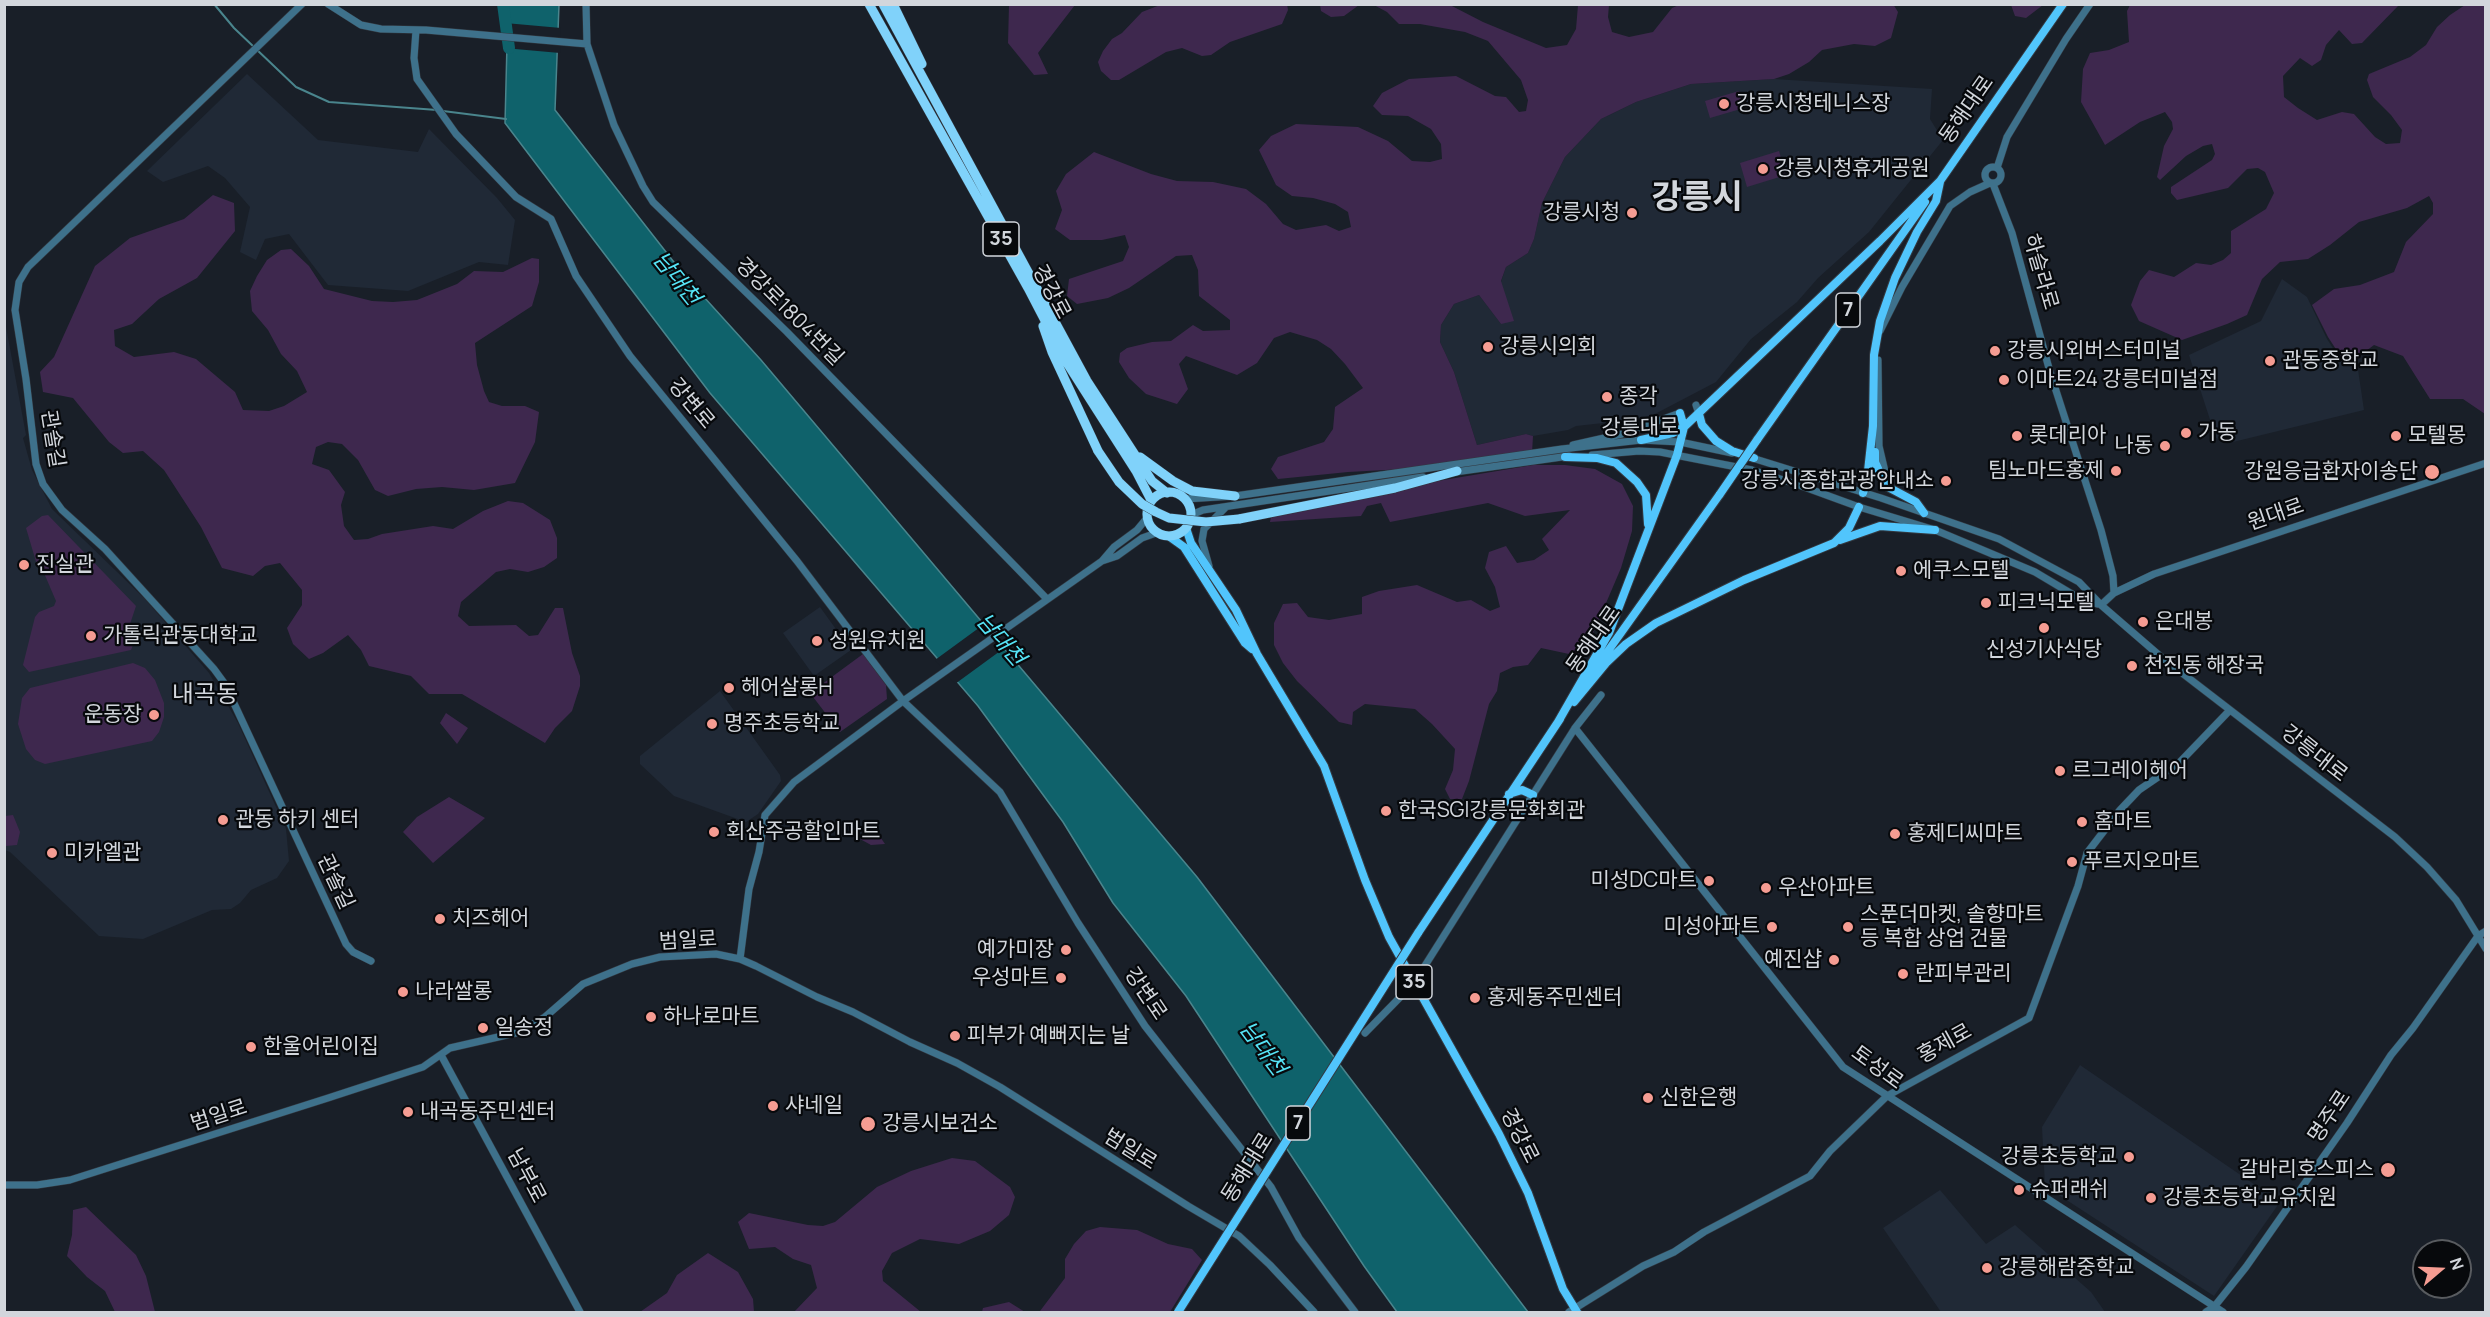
<!DOCTYPE html>
<html>
<head>
<meta charset="utf-8">
<style>
	body { margin:0 }
	#map { position:relative; width:2490px; height:1317px; overflow:hidden; background:#191f28; font-family:Manrope,sans-serif }
	canvas { display:block }
	.frame { position:absolute; inset:0; border:6px solid #d2d6dc; pointer-events:none }
	.north { position:absolute; left:2412px; top:1239px; width:60px; height:60px; box-sizing:border-box; background:#07090c; border:2px solid #585b5f; border-radius:50%; rotate:71deg; font-size:16px; font-weight:700; line-height:24px; text-align:center; color:#d2d6dc }
	.north::after { content:''; display:block; margin:auto; width:21px; height:27px; background:#f59c92; clip-path:polygon(50% 0,100% 100%,50% 72%,0 100%) }
</style>
</head>
<body>
<div id="map">
<canvas width="2490" height="1317"></canvas>
<div class="frame"></div>
<div class="north">N</div>
</div>
<script>
const ctx = document.querySelector('canvas').getContext('2d');
ctx.lineJoin = 'round';
function fillPath(path, color) { ctx.fillStyle = color; ctx.fill(path, 'evenodd'); }
const poly = rows => new Path2D(rows.map(r => 'M' + r).join(''));
function trace(path, color, width, dash) { ctx.strokeStyle = color; ctx.lineWidth = width; ctx.lineCap = dash ? 'butt' : 'round'; ctx.setLineDash(dash || []); ctx.stroke(path); }
function drawText(font, color, halo, rows, align = 'center') {
  ctx.font = font + ' Manrope,"Noto Sans KR",sans-serif'; ctx.lineWidth = 4.5; ctx.setLineDash([]); ctx.textBaseline = 'middle'; ctx.strokeStyle = halo; ctx.fillStyle = color; for (const [text, x, y, turn = 0] of rows) {
    ctx.save(); ctx.translate(x, y); ctx.rotate((+turn || 0) * Math.PI / 180); ctx.textAlign = isNaN(turn) ? turn : align; if (halo) ctx.strokeText(text, 0, 0); ctx.fillText(text, 0, 0); ctx.restore();
  }
}
fillPath(poly([
	[247,74,318,140,418,152,429,129,497,198,515,220,508,265,479,262,408,291,328,285,289,234,265,239,256,260,240,252,250,207,225,178,208,166,163,182,147,171],
	[1774,79,1932,89,1930,119,1943,140,1869,232,1818,278,1797,302,1751,339,1716,382,1653,415,1614,426,1603,423,1576,426,1568,430,1533,436,1526,434,1477,445,1454,372,1440,342,1441,325,1454,304,1479,295,1501,324,1501,282,1506,267,1528,253,1534,239,1542,203,1565,157,1601,119,1636,102,1691,84],
	[2282,279,2307,297,2327,339,2340,359,2357,363,2364,410,2229,443,2216,438,2189,355,2261,321],
	[4,316,26,435,23,438,32,470,52,509,145,599,209,673,238,723,286,829,289,861,277,878,251,890,240,903,231,909,212,910,143,939,99,936,10,852,5,850],
	[820,607,851,650,814,676,783,633],
	[720,691,780,775,781,781,758,814,746,822,674,796,640,764,640,756],
	[2080,1065,2280,1202,2214,1296,2045,1186,2042,1127],
	[1940,1190,1986,1244,2015,1225,2091,1292,2105,1312,1941,1312,1883,1228]
]), '#202936');
fillPath(poly([
	[1893,4,1898,12,1891,38,1875,46,1854,44,1822,50,1809,62,1789,74,1774,79,1691,84,1636,102,1601,119,1565,157,1542,203,1534,239,1528,253,1506,267,1501,281,1514,321,1501,324,1479,295,1454,304,1441,325,1440,342,1454,372,1477,445,1526,434,1533,436,1532,453,1480,465,1348,472,1278,479,1271,469,1278,457,1324,442,1333,429,1335,407,1363,388,1345,364,1331,349,1317,340,1290,332,1274,338,1257,363,1237,375,1186,356,1179,364,1188,389,1177,404,1146,394,1129,378,1119,362,1120,353,1127,348,1152,342,1171,341,1193,325,1203,331,1230,330,1230,320,1199,296,1198,270,1192,255,1176,256,1129,288,1108,298,1077,304,1067,296,1069,279,1123,261,1129,247,1125,235,1102,240,1070,240,1055,229,1062,210,1056,191,1066,174,1094,152,1151,174,1177,181,1213,182,1246,189,1266,204,1283,224,1296,230,1326,225,1339,231,1351,227,1348,212,1335,204,1313,198,1292,196,1276,185,1259,150,1271,136,1296,124,1358,127,1388,141,1412,161,1430,162,1442,159,1441,144,1431,129,1408,116,1382,115,1373,106,1382,93,1409,79,1456,76,1495,96,1506,97,1519,112,1526,111,1528,100,1521,80,1488,41,1465,32,1420,24,1399,24,1387,12,1374,5,1450,5,1483,22,1546,48,1567,45,1576,29,1578,5,1609,5,1608,17,1612,32,1629,37,1653,32,1672,8,1679,5],
	[1009,5,1075,5,1038,53,1048,74,1034,75,1008,43],
	[1160,5,1287,4,1288,10,1282,24,1230,42,1211,55,1202,56,1182,48,1166,52,1119,80,1111,80,1101,71,1098,62,1103,51,1112,39,1122,33,1142,12],
	[1320,5,1320,4,1359,5,1344,16,1331,17,1321,11],
	[2011,5,2011,4,2043,5,2026,18,2015,16],
	[2130,5,2399,5,2362,43,2352,44,2339,30,2326,45,2321,60,2312,66,2300,58,2283,76,2284,97,2298,108,2317,120,2342,112,2354,114,2375,137,2386,144,2400,143,2402,130,2391,115,2373,97,2367,80,2369,74,2410,57,2426,45,2437,27,2450,15,2465,5,2485,5,2485,414,2463,399,2430,399,2403,356,2374,345,2354,360,2341,357,2328,337,2312,305,2334,289,2360,285,2394,272,2406,242,2433,214,2433,203,2429,196,2407,208,2359,222,2330,245,2308,259,2280,262,2262,279,2247,315,2227,324,2182,340,2139,321,2131,305,2140,281,2149,270,2174,277,2196,263,2211,265,2223,260,2231,253,2231,231,2266,209,2274,193,2265,172,2258,168,2247,169,2228,188,2177,200,2171,193,2171,187,2212,160,2215,154,2212,144,2203,146,2186,156,2160,180,2157,177,2164,146,2173,129,2172,122,2165,112,2140,122,2105,145,2081,102,2083,69,2090,53,2109,50,2129,42,2127,11],
	[1739,91,1744,108,1710,118,1705,101],
	[1779,151,1786,175,1747,187,1740,163],
	[213,195,234,203,235,231,197,278,159,299,132,324,114,330,115,346,134,357,174,352,196,359,235,392,243,410,269,411,284,406,307,392,297,371,281,354,268,330,252,311,250,291,257,276,267,260,281,250,291,249,309,266,324,289,372,301,393,302,417,300,457,284,474,271,503,272,532,258,539,259,539,282,532,306,475,343,477,365,484,391,489,402,502,406,525,406,539,412,535,442,515,483,474,490,442,487,416,489,388,496,375,490,358,460,342,444,328,442,316,447,312,464,329,470,345,492,341,505,344,526,354,540,368,539,382,534,433,526,453,529,483,511,508,501,523,503,550,520,557,538,557,558,544,567,528,572,510,569,496,572,461,602,458,616,469,626,516,625,529,636,538,635,555,608,563,608,572,653,580,676,580,686,572,711,555,728,545,743,462,694,429,694,411,676,369,666,361,650,348,635,323,653,309,659,293,644,287,628,302,605,302,590,280,563,265,566,253,576,222,568,201,527,164,470,143,451,123,453,109,442,73,398,43,392,40,372,54,357,95,266,130,238,184,219],
	[1533,465,1565,465,1595,469,1622,484,1633,506,1632,531,1621,568,1583,657,1541,648,1528,665,1513,667,1500,673,1497,691,1489,704,1469,781,1462,799,1450,799,1445,789,1453,770,1455,749,1432,724,1415,709,1365,704,1353,712,1352,725,1339,722,1297,681,1283,663,1274,645,1274,623,1283,604,1297,603,1308,617,1329,620,1362,614,1362,597,1379,591,1417,585,1457,602,1471,600,1490,611,1500,607,1495,587,1485,568,1489,552,1506,546,1517,563,1534,560,1549,550,1542,539,1570,510,1525,516,1488,503,1390,522,1381,503,1367,506,1361,516,1270,522,1271,517,1360,494],
	[48,515,136,606,130,624,133,645,131,650,29,672,23,665,35,617,39,612,54,606,56,601,44,573,37,565,26,528,42,516],
	[863,654,886,685,887,699,840,732,810,693],
	[133,663,145,668,155,680,164,703,164,717,159,732,152,741,45,764,35,760,26,749,18,724,22,698,30,688],
	[446,713,468,728,457,744,440,723],
	[449,797,485,818,433,863,403,832,417,817],
	[13,815,20,832,17,845,6,846,5,816],
	[874,828,885,844,871,845,860,839],
	[952,1158,975,1161,1010,1187,1015,1197,1009,1215,990,1231,959,1244,920,1239,892,1253,882,1271,883,1281,921,1312,794,1312,817,1288,811,1265,793,1259,775,1247,749,1249,738,1222,749,1213,808,1225,823,1226,835,1222,877,1187,911,1171],
	[86,1207,136,1255,146,1276,155,1312,115,1312,105,1291,87,1277,67,1256,72,1235,73,1210],
	[1100,1227,1137,1230,1168,1244,1192,1249,1202,1260,1170,1312,1034,1312,1040,1311,1065,1278,1065,1259,1074,1244,1086,1231],
	[708,1253,738,1272,753,1299,754,1312,640,1312,667,1293,677,1275],
	[1009,1302,1025,1312,982,1312,983,1308]
]), '#3e284e');
const water = poly([
	[508,5,559,5,555,110,684,275,761,360,1197,877,1528,1312,1397,1312,1364,1266,1186,996,1113,903,1063,822,978,706,710,393,505,123,508,5]
]);
fillPath(water, '#0f626b');
trace(water, '#4a858d', 1.5);
fillPath(poly([
	[505,23,561,28,560,53,504,48],
	[987,622,1007,646,955,684,935,660]
]), '#191f28');
trace(poly([
	[214,4,234,28,296,87,329,102,437,110],
	[443,111,506,119]
]), '#4a858d', 2);
trace(poly([
	[503,4,509,48]
]), '#0f626b', 12);
const tertiary = poly([
	[302,4,28,267,19,282,15,310,26,379,36,464,43,484,62,510,105,549,214,669,225,684,346,944,353,952,371,961],
	[328,4,361,25,381,29,426,30,587,44],
	[586,4,587,44,614,125,643,186,653,202,787,332,1047,599],
	[416,30,414,58,417,79,456,134,516,197,551,219,576,276,630,356,797,561,903,701,1000,792,1078,923,1145,1026,1271,1187,1299,1238,1355,1312],
	'1985 175a8 8 0 1 1 16 0a8 8 0 1 1-16 0Z',
	[1997,168,2007,137,2066,39,2090,4],
	[1993,184,2012,233,2050,372,2101,530,2113,576,2114,593,2101,605],
	[1880,331,1902,287,1950,206,1970,192,1990,183],
	[1878,360,1879,446,1887,480],
	[1696,405,1699,414],
	[1573,445,1622,434,1680,413],
	[1592,455,1639,451,1660,452,1752,470,1796,484,1859,507,1935,530,2035,572,2082,600,2098,604],
	[1749,457,1881,498,1999,539,2079,582,2101,605,2160,656,2395,837,2427,867,2456,900,2486,949],
	[1455,472,1569,456],
	[1185,499,1235,496,1562,449,1641,440,1680,442,1732,453],
	[1191,515,1203,510,1423,477],
	[1102,561,1117,556,1142,538,1156,533],
	[1209,566,1202,541,1204,529,1226,507],
	[2114,593,2154,574,2486,463],
	[1575,728,1843,1067,2223,1312],
	[740,959,749,889,759,852,765,815,794,782,903,701,1102,561,1114,547,1137,530,1147,518],
	[1365,1033,1414,983,1575,728,1601,695],
	[441,1055,580,1312],
	[4,1185,37,1185,70,1180,328,1098,423,1067,450,1048,520,1032,545,1017,583,984,632,964,660,957,716,954,740,959,756,966,817,997,853,1012,910,1042,957,1063,1000,1087,1188,1206,1239,1236,1270,1265,1314,1312],
	[1569,1312,1643,1266,1674,1252,1704,1232,1810,1176,1830,1151,1887,1096,2029,1018,2078,886,2087,853,2120,810,2139,790,2180,762,2230,710],
	[2206,1312,2214,1307,2246,1267,2347,1123,2391,1055,2413,1028,2478,936,2486,931]
]);
const primary = poly([
	[1938,184,2063,4],
	[1699,414,1702,425,1716,441,1732,451,1754,458],
	[1641,440,1673,433,1684,427,1680,413],
	[1757,440,1925,202],
	[1875,452,1875,462,1886,486,1916,502,1924,513],
	[1565,457,1597,458,1616,463,1637,482,1646,495,1648,524],
	[1863,493,1867,480,1873,426,1874,355,1880,321,1895,278,1917,232,1936,201,1940,182],
	[1186,528,1191,543,1236,610,1257,654,1324,766,1365,880,1389,937,1499,1134,1528,1193,1563,1289,1577,1312],
	[1170,537,1184,547,1245,643,1252,649],
	[1840,540,1880,526,1935,530],
	[1588,679,1720,494],
	[1574,702,1607,662,1626,644,1656,623,1744,580,1834,543,1849,528,1859,507],
	[1558,722,1609,633,1677,455,1684,427,1880,241,1940,181],
	[1509,794,1522,790,1533,795],
	[1418,933,1560,719]
]);
const trunk = poly([
	[869,4,1028,288,1067,363,1136,471,1151,500],
	[883,4,1087,381,1152,481,1167,493],
	[893,4,922,64],
	[1043,326,1052,352,1098,451],
	[1140,457,1173,481,1192,491,1235,496],
	'1147 514a22 22 0 1 1 44 0a22 22 0 1 1-44 0Z',
	[1239,519,1395,488,1457,471]
]);
trace(tertiary, '#333941', 8);
trace(primary, '#333941', 10);
trace(trunk, '#333941', 10);
trace(tertiary, '#3e718b', 7);
trace(primary, '#51c5fc', 8);
trace(trunk, '#80d2fa', 9);
const primaryBridge = poly([
	[1720,494,1757,440],
	[1178,1312,1418,933]
]);
const trunkBridge = poly([
	[1098,451,1119,482,1142,504,1156,512,1169,518,1206,522,1239,519]
]);
trace(primaryBridge, '#333941', 10, []);
trace(trunkBridge, '#333941', 10, []);
trace(primaryBridge, '#51c5fc', 8);
trace(trunkBridge, '#80d2fa', 9);
for (const [x, y, r, color] of [
	[1724,104,6,"#f59c92"],
	[1763,169,6,"#f59c92"],
	[1632,213,6,"#f59c92"],
	[1488,347,6,"#f59c92"],
	[1995,351,6,"#f59c92"],
	[2270,361,6,"#f59c92"],
	[2004,380,6,"#f59c92"],
	[1607,397,6,"#f59c92"],
	[2186,433,6,"#f59c92"],
	[2017,436,6,"#f59c92"],
	[2396,436,6,"#f59c92"],
	[2165,446,6,"#f59c92"],
	[2116,471,6,"#f59c92"],
	[2432,472,8,"#f59c92"],
	[1946,481,6,"#f59c92"],
	[24,565,6,"#f59c92"],
	[1901,571,6,"#f59c92"],
	[1986,603,6,"#f59c92"],
	[2143,622,6,"#f59c92"],
	[2044,628,6,"#f59c92"],
	[91,636,6,"#f59c92"],
	[817,641,6,"#f59c92"],
	[2132,666,6,"#f59c92"],
	[729,688,6,"#f59c92"],
	[154,715,6,"#f59c92"],
	[712,724,6,"#f59c92"],
	[2060,771,6,"#f59c92"],
	[1386,811,6,"#f59c92"],
	[223,820,6,"#f59c92"],
	[2082,822,6,"#f59c92"],
	[714,832,6,"#f59c92"],
	[1895,834,6,"#f59c92"],
	[52,853,6,"#f59c92"],
	[2072,862,6,"#f59c92"],
	[1709,881,6,"#f59c92"],
	[1766,888,6,"#f59c92"],
	[440,919,6,"#f59c92"],
	[1772,927,6,"#f59c92"],
	[1848,927,6,"#f59c92"],
	[1066,950,6,"#f59c92"],
	[1834,960,6,"#f59c92"],
	[1903,974,6,"#f59c92"],
	[1061,978,6,"#f59c92"],
	[403,992,6,"#f59c92"],
	[1475,998,6,"#f59c92"],
	[651,1017,6,"#f59c92"],
	[483,1028,6,"#f59c92"],
	[955,1036,6,"#f59c92"],
	[251,1047,6,"#f59c92"],
	[1648,1098,6,"#f59c92"],
	[773,1106,6,"#f59c92"],
	[408,1112,6,"#f59c92"],
	[868,1124,8,"#f59c92"],
	[2129,1157,6,"#f59c92"],
	[2388,1170,8,"#f59c92"],
	[2019,1190,6,"#f59c92"],
	[2151,1198,6,"#f59c92"],
	[1987,1268,6,"#f59c92"]
]) { const dot = new Path2D(); dot.arc(x, y, r, 0, 2 * Math.PI); ctx.fillStyle = color; ctx.fill(dot); trace(dot, '#07090c', 2); }
for (const [x, y, w] of [
	[1001,239,36],
	[1848,310,24],
	[1414,982,36],
	[1298,1123,24]
]) { const box = new Path2D(); box.roundRect(x - w / 2, y - 17, w, 34, 4.5); ctx.fillStyle = '#07090c'; ctx.fill(box); trace(box, '#d2d6dc', 1.5); }
drawText('bold 20px', '#d2d6dc', null, [
	["35",1001,239],
	["7",1848,310],
	["35",1414,982],
	["7",1298,1123]
]);
drawText('21px', '#d2d6dc', '#07090c', [
	["강릉시청테니스장",1736,104],
	["강릉시청휴게공원",1775,169],
	["강릉시청",1620,213,"right"],
	["강릉시의회",1500,347],
	["강릉시외버스터미널",2007,351],
	["관동중학교",2282,361],
	["이마트24 강릉터미널점",2016,380],
	["종각",1619,397],
	["가동",2198,433],
	["롯데리아",2029,436],
	["모텔몽",2408,436],
	["나동",2153,446,"right"],
	["팀노마드홍제",2104,471,"right"],
	["강원응급환자이송단",2418,472,"right"],
	["강릉시종합관광안내소",1934,481,"right"],
	["진실관",36,565],
	["에쿠스모텔",1913,571],
	["피크닉모텔",1998,603],
	["은대봉",2155,622],
	["가톨릭관동대학교",103,636],
	["성원유치원",829,641],
	["신성기사식당",2044,650,"center"],
	["천진동 해장국",2144,666],
	["헤어살롱H",741,688],
	["운동장",142,715,"right"],
	["명주초등학교",724,724],
	["르그레이헤어",2072,771],
	["한국SGI강릉문화회관",1398,811],
	["관동 하키 센터",235,820],
	["홈마트",2094,822],
	["회산주공할인마트",726,832],
	["홍제디씨마트",1907,834],
	["미카엘관",64,853],
	["푸르지오마트",2084,862],
	["미성DC마트",1697,881,"right"],
	["우산아파트",1778,888],
	["스푼더마켓, 솔향마트",1860,915],
	["등 복합 상업 건물",1860,939],
	["치즈헤어",452,919],
	["미성아파트",1760,927,"right"],
	["예가미장",1054,950,"right"],
	["예진샵",1822,960,"right"],
	["란피부관리",1915,974],
	["우성마트",1049,978,"right"],
	["나라쌀롱",415,992],
	["홍제동주민센터",1487,998],
	["하나로마트",663,1017],
	["일송정",495,1028],
	["피부가 예뻐지는 날",967,1036],
	["한울어린이집",263,1047],
	["신한은행",1660,1098],
	["샤네일",785,1106],
	["내곡동주민센터",420,1112],
	["강릉시보건소",882,1124],
	["강릉초등학교",2117,1157,"right"],
	["갈바리호스피스",2374,1170,"right"],
	["슈퍼래쉬",2031,1190],
	["강릉초등학교유치원",2163,1198],
	["강릉해람중학교",1999,1268]
], 'left');
drawText('21px', '#d2d6dc', '#07090c', [
	["동해대로",1967,110,-55],
	["하슬라로",2040,272,74],
	["경강로",1051,292,62],
	["경강로1804번길",789,312,45],
	["강변로",691,404,50],
	["강릉대로",1640,428,-1],
	["관솔길",52,439,81],
	["원대로",2276,515,-19],
	["동해대로",1594,640,-55],
	["강릉대로",2314,754,38],
	["관솔길",335,882,65],
	["범일로",688,941,-3],
	["강변로",1145,994,56],
	["홍제로",1945,1044,-29],
	["토성로",1877,1068,36],
	["범일로",219,1116,-18],
	["명주로",2330,1117,-56],
	["경강로",1519,1136,63],
	["범일로",1130,1150,32],
	["동해대로",1248,1168,-58],
	["남부로",526,1176,62]
]);
drawText('italic 22px', '#56e4f6', '#07090c', [
	["남대천",676,279,51],
	["남대천",1000,640,49],
	["남대천",1262,1049,53]
]);
drawText('24px', '#d2d6dc', '#07090c', [
	["내곡동",205,695]
]);
drawText('bold 33px', '#d2d6dc', '#07090c', [
	["강릉시",1697,199]
]);
</script>
</body>
</html>
